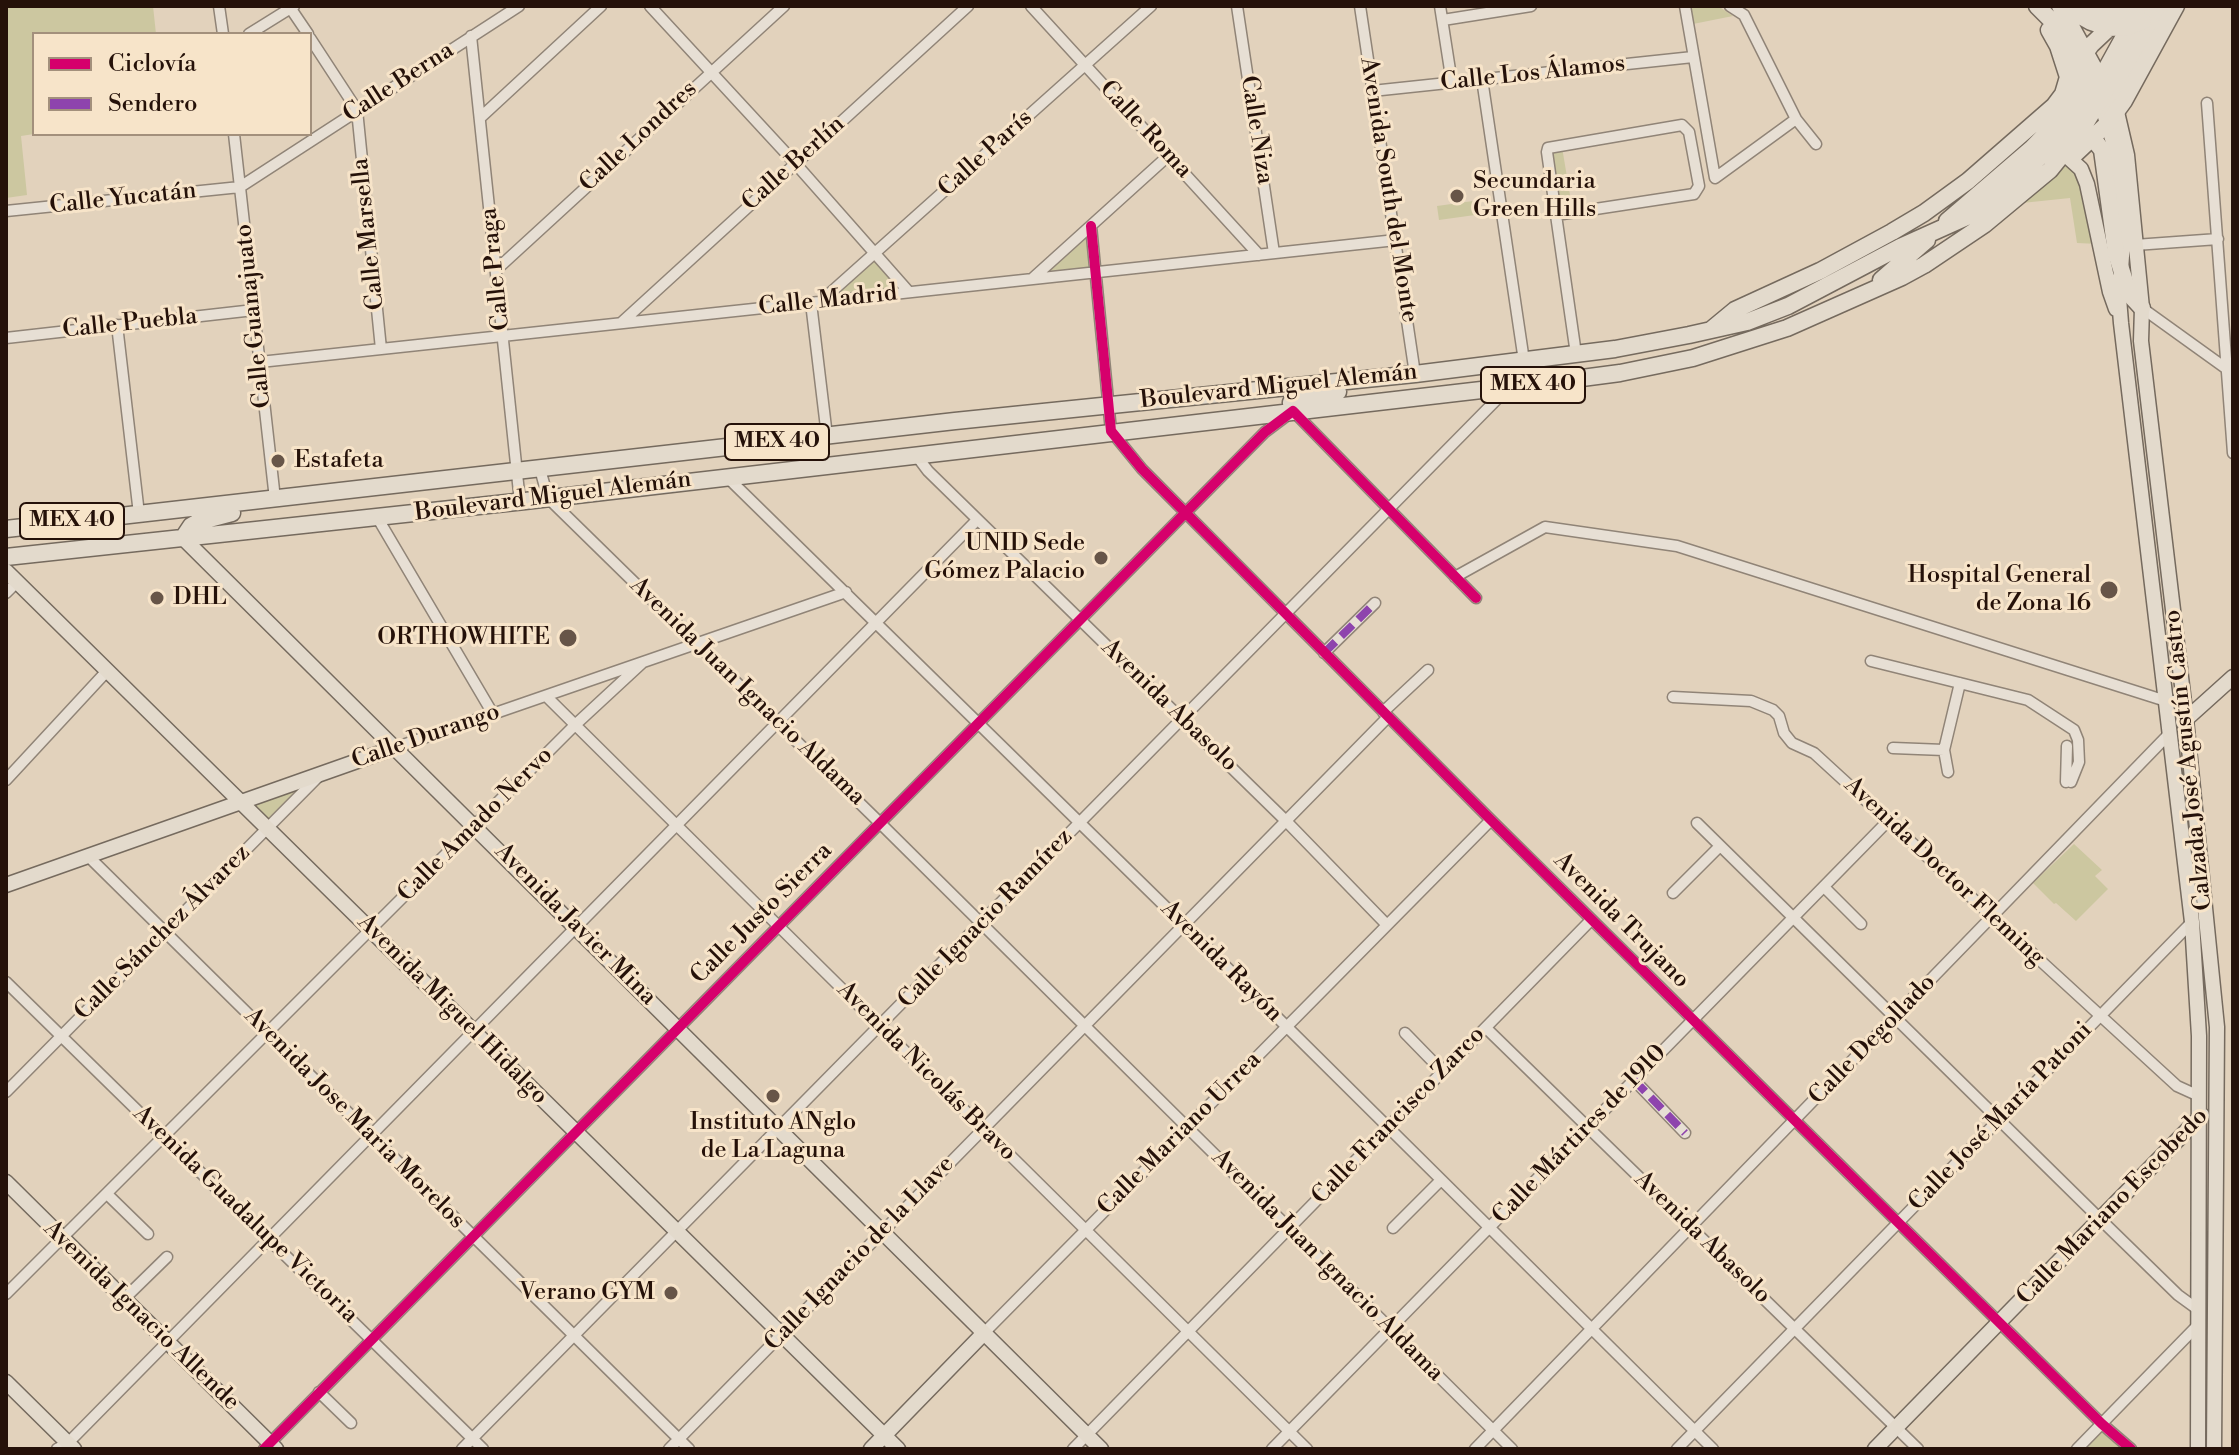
<!DOCTYPE html>
<html>
<head>
<meta charset="utf-8">
<style>
	body { margin:0 }
	#map { position:relative; width:2239px; height:1455px; overflow:hidden; background:#e2d2bc; font-family:"Libre Bodoni",serif }
	canvas { display:block }
	.frame { position:absolute; inset:0; border:8px solid #251109; pointer-events:none }
	.legend { position:absolute; left:32px; top:32px; width:280px; height:104px; box-sizing:border-box; background:#f7e4c9; border:2px solid #a3907c; margin:0; padding:10px 14px; list-style:none; font-size:24px; color:#251109 }
	.legend li { display:flex; align-items:center; gap:16px; height:40px }
	.legend b { width:40px; border:2px solid #a3907c }
</style>
</head>
<body>
<div id="map">
<canvas width="2239" height="1455"></canvas>
<div class="frame"></div>
<ul class="legend">
<li><b style="height:10px;background:#d6006c"></b>Ciclovía</li>
<li><b style="height:10px;background:#8e44ad"></b>Sendero</li>
</ul>
</div>
<script>
const ctx = document.querySelector('canvas').getContext('2d');
ctx.lineJoin = 'round';
function fillPath(path, color) { ctx.fillStyle = color; ctx.fill(path, 'evenodd'); }
const poly = rows => new Path2D(rows.map(r => 'M' + r).join(''));
function trace(path, color, width, dash) { ctx.strokeStyle = color; ctx.lineWidth = width; ctx.lineCap = dash ? 'butt' : 'round'; ctx.setLineDash(dash || []); ctx.stroke(path); }
function drawText(font, color, halo, rows, align = 'center') {
  ctx.font = font + ' "Libre Bodoni",serif'; ctx.lineWidth = 6; ctx.setLineDash([]); ctx.textBaseline = 'middle'; ctx.strokeStyle = halo; ctx.fillStyle = color; for (const [text, x, y, turn = 0] of rows) {
    ctx.save(); ctx.translate(x, y); ctx.rotate((+turn || 0) * Math.PI / 180); ctx.textAlign = isNaN(turn) ? turn : align; if (halo) ctx.strokeText(text, 0, 0); ctx.fillText(text, 0, 0); ctx.restore();
  }
}
fillPath(poly([
	[6,6,153,6,156,34,34,34,34,134,21,136,27,195,6,198],
	[1684,6,1718,6,1733,16,1688,25],
	[1562,147,1571,201,1557,203,1548,149],
	[2069,161,2080,170,2098,244,2077,243,2070,198,2022,203,2051,171],
	[1473,201,1475,215,1439,220,1437,206],
	[1088,226,1091,271,1027,278],
	[877,252,908,291,824,299],
	[298,791,269,820,251,804],
	[2074,844,2102,870,2095,876,2108,889,2076,921,2056,903,2054,904,2033,883],
	[2101,1423,2128,1449,2076,1449]
]), '#ccc7a0');
const minor = poly([
	[219,6,223,34],
	[289,6,308,34],
	[650,6,795,163,909,292],
	[1031,6,1259,255],
	[1237,6,1274,253],
	[1360,6,1415,374],
	[1440,6,1452,83],
	[1685,6,1715,178,1796,119],
	[1730,6,1744,15,1796,119,1816,144],
	[1443,20,1531,6],
	[249,34,294,6],
	[471,36,520,502],
	[310,38,357,110,381,349],
	[1482,79,1524,361],
	[1372,91,1693,57],
	[2207,103,2233,453],
	[480,118,601,6],
	[234,134,275,499],
	[6,211,240,187,519,6],
	[1556,215,1694,194,1699,186,1689,132,1682,125,1548,148,1547,152,1556,215,1576,354],
	[1091,226,1111,431,1142,469,1491,820,2102,1424,2131,1449],
	[2135,245,2218,239],
	[496,270,784,6],
	[1033,278,1168,156],
	[820,302,1151,6],
	[811,303,827,436],
	[2142,308,2231,372],
	[621,323,968,6],
	[117,325,139,514],
	[6,338,254,310],
	[260,362,1396,240],
	[916,455,928,471,1286,821,1387,925],
	[540,469,548,498,880,823,1512,1449],
	[727,477,1184,925,1713,1449],
	[377,517,493,714],
	[1455,577,1545,527,1677,546,2166,701,2183,701],
	[6,593,17,582],
	[1324,653,1375,603],
	[1871,661,2028,700,2074,730,2078,740,2079,762,2071,782],
	[546,696,1307,1449],
	[1673,697,1751,701,1773,710,1779,716,1784,733,1792,743,1814,753,2177,1086,2199,1096],
	[1383,712,1428,670],
	[397,747,846,592],
	[1893,748,1944,750],
	[1948,772,1944,750,1960,683],
	[6,780,107,671],
	[2066,782,2067,746],
	[1697,823,2100,1219,2178,1295,2200,1311],
	[88,856,689,1449],
	[1824,887,1861,924],
	[1673,893,1720,846],
	[6,982,483,1449],
	[1486,1028,1918,1449],
	[1405,1033,1443,1072],
	[1634,1080,1685,1133],
	[6,1092,317,778],
	[107,1194,148,1234],
	[1393,1228,1441,1180],
	[6,1294,575,725,642,663],
	[123,1300,167,1257],
	[984,1333,1491,820],
	[319,1392,351,1423],
	[57,1449,68,1443,977,520],
	[264,1449,1265,432,1293,411,1476,598],
	[462,1449,1508,388],
	[669,1449,1388,717],
	[1073,1449,1591,920],
	[1272,1449,1888,821],
	[1475,1449,2170,733],
	[1677,1449,2192,922],
	[2077,1449,2198,1325]
]);
const major = poly([
	[2151,6,2106,90,2117,112,2127,155,2142,308,2141,341,2186,719,2217,1027,2214,1449],
	[2100,78,2132,20],
	[2100,101,2114,145,2123,242,2119,298,2121,323,2192,922,2199,1036,2198,1449],
	[2111,111,2119,91,2165,6],
	[2070,159,2081,169,2087,184,2110,292,2116,309],
	[183,538,1101,1449],
	[6,571,898,1449],
	[2183,722,2233,677],
	[6,885,397,747],
	[6,1182,276,1449],
	[6,1382,74,1449],
	[871,1449,984,1333],
	[1875,1449,2202,1115]
]);
const highway = poly([
	[2037,6,2060,29,2079,61],
	[2063,6,2091,22,2109,28,2128,27,2143,21],
	[2088,6,2111,15,2126,15],
	[2049,30,2058,46,2068,77],
	[2084,135,2092,137,2102,150,2116,253,2129,294,2142,308],
	[2072,157,2108,123,2124,101,2176,6],
	[1947,221,2032,148,2061,118,2081,87,2089,59],
	[1881,280,1927,240],
	[1712,329,1735,310,1820,271,1892,232,1924,213,1968,181,2054,106,2063,94,2068,77,2091,45,2109,28,2137,11],
	[1293,411,1291,403,1297,399,1338,392],
	[6,529,955,421,1415,374,1615,349,1689,335,1747,322,1788,306,1900,247,1969,216,1993,199,2057,142,2078,116,2100,78],
	[183,538,191,526,198,522,232,513],
	[6,557,525,501,1559,381,1620,373,1693,358,1787,328,1902,277,1924,265,1985,224,2050,170,2079,134,2106,90,2060,6]
]);
trace(minor, '#908477', 13);
trace(major, '#756a5e', 17);
trace(highway, '#756a5e', 19);
trace(minor, '#e7dfd4', 10);
trace(major, '#e3dacc', 14);
trace(highway, '#e3dacc', 16);
trace(poly([
	[1324,653,1375,603],
	[1634,1080,1685,1133]
]), '#8e44ad', 8, [16, 8]);
trace(poly([
	[1091,226,1111,431,1142,469,1491,820,2102,1424,2131,1449],
	[264,1449,1265,432,1293,411,1476,598]
]), '#d6006c', 10);
for (const [x, y, r, color] of [
	[1457,196,8,"#675548"],
	[278,461,8,"#675548"],
	[1101,558,8,"#675548"],
	[2109,590,10,"#675548"],
	[157,598,8,"#675548"],
	[568,638,10,"#675548"],
	[773,1096,8,"#675548"],
	[671,1293,8,"#675548"]
]) { const dot = new Path2D(); dot.arc(x, y, r, 0, 2 * Math.PI); ctx.fillStyle = color; ctx.fill(dot); trace(dot, '#f7e4c9', 3); }
for (const [x, y, w] of [
	[1533,385,104],
	[777,442,104],
	[72,521,104]
]) { const box = new Path2D(); box.roundRect(x - w / 2, y - 18, w, 36, 6); ctx.fillStyle = '#f7e4c9'; ctx.fill(box); trace(box, '#251109', 2); }
drawText('bold 22px', '#251109', null, [
	["MEX 40",1533,385],
	["MEX 40",777,442],
	["MEX 40",72,521]
]);
drawText('24px', '#251109', '#f7e4c9', [
	["Calle Los Álamos",1533,74,-6],
	["Calle Berna",399,83,-33],
	["Calle Roma",1145,130,47],
	["Calle Niza",1256,130,81],
	["Calle Londres",639,137,-43],
	["Calle París",986,154,-42],
	["Calle Berlín",794,164,-42],
	["Avenida South del Monte",1388,190,81],
	["Calle Yucatán",123,199,-6],
	["Calle Marsella",369,234,-96],
	["Calle Praga",496,269,-96],
	["Calle Madrid",828,301,-6],
	["Calle Guanajuato",254,316,-96],
	["Calle Puebla",130,324,-6],
	["Boulevard Miguel Alemán",1279,387,-6],
	["Boulevard Miguel Alemán",553,497,-7],
	["Avenida Juan Ignacio Aldama",747,692,44],
	["Avenida Abasolo",1169,706,44],
	["Calle Durango",426,737,-19],
	["Calzada José Agustín Castro",2189,760,-96],
	["Calle Amado Nervo",476,825,-45],
	["Avenida Doctor Fleming",1944,872,43],
	["Calle Justo Sierra",762,914,-45],
	["Calle Ignacio Ramírez",986,919,-46],
	["Avenida Trujano",1621,921,45],
	["Avenida Javier Mina",575,925,45],
	["Calle Sánchez Álvarez",163,933,-45],
	["Avenida Rayón",1221,962,45],
	["Avenida Miguel Hidalgo",452,1010,45],
	["Calle Degollado",1873,1040,-46],
	["Avenida Nicolás Bravo",926,1072,45],
	["Calle Francisco Zarco",1399,1116,-46],
	["Calle José María Patoni",2001,1117,-46],
	["Avenida Jose Maria Morelos",354,1119,45],
	["Calle Mariano Urrea",1180,1134,-45],
	["Calle Mártires de 1910",1580,1135,-46],
	["Calle Mariano Escobedo",2113,1207,-46],
	["Avenida Guadalupe Victoria",245,1215,44],
	["Avenida Abasolo",1702,1238,44],
	["Calle Ignacio de la Llave",860,1254,-46],
	["Avenida Juan Ignacio Aldama",1327,1266,45],
	["Avenida Ignacio Allende",141,1316,44]
]);
drawText('24px', '#251109', '#f7e4c9', [
	["Secundaria",1473,182,"left"],
	["Green Hills",1473,210,"left"],
	["Estafeta",294,461,"left"],
	["UNID Sede",1085,544],
	["Gómez Palacio",1085,572],
	["Hospital General",2091,576],
	["de Zona 16",2091,604],
	["DHL",173,598,"left"],
	["ORTHOWHITE",550,638],
	["Instituto ANglo",773,1123,"center"],
	["de La Laguna",773,1151,"center"],
	["Verano GYM",655,1293]
], 'right');
</script>
</body>
</html>
